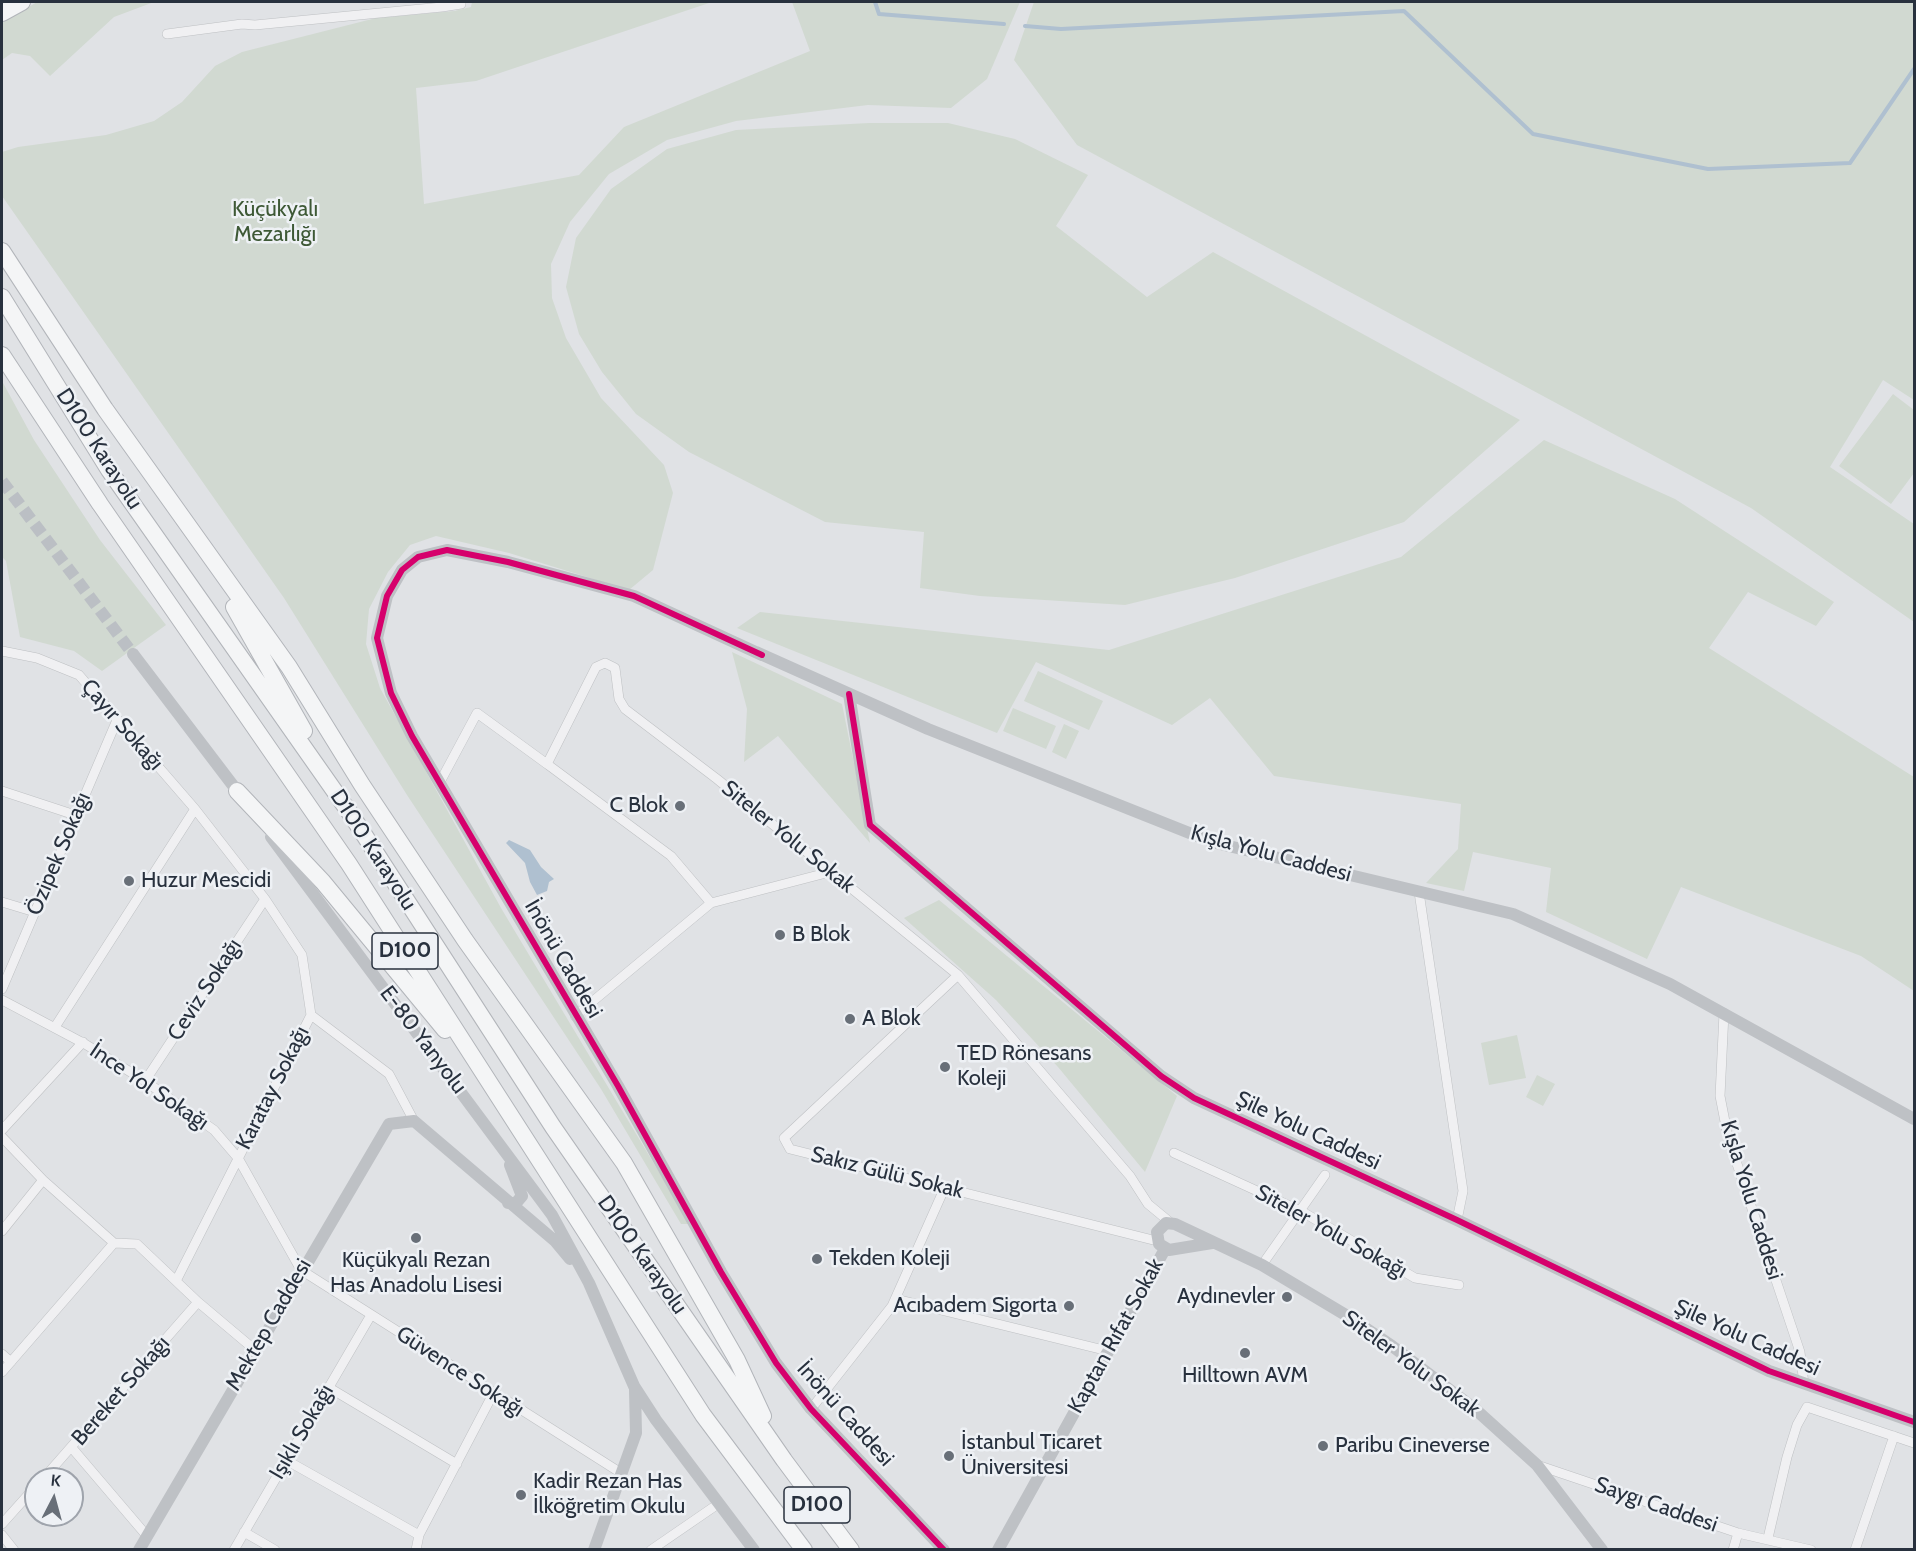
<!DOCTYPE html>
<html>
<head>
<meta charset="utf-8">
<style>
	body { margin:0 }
	#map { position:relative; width:1916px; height:1551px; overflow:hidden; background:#e0e2e5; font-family:Cabin,sans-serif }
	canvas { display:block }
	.frame { position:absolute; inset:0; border:3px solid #28313e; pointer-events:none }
	.north { position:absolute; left:24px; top:1467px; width:60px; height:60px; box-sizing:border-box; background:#eef1f5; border:2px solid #9fa4ac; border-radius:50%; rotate:6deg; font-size:16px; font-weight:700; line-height:24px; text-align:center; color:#28313e }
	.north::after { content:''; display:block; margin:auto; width:21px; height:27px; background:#686f78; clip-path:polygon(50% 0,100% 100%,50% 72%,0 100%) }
</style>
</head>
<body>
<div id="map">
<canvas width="1916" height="1551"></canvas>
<div class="frame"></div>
<div class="north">K</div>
</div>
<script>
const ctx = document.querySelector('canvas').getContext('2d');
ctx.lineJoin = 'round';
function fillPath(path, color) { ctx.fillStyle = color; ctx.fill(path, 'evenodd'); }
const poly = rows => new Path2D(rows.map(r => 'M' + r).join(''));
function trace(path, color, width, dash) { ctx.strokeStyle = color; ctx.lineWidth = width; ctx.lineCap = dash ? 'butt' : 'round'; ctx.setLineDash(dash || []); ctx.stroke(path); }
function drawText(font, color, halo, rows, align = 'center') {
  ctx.font = font + ' Cabin,sans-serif'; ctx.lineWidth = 5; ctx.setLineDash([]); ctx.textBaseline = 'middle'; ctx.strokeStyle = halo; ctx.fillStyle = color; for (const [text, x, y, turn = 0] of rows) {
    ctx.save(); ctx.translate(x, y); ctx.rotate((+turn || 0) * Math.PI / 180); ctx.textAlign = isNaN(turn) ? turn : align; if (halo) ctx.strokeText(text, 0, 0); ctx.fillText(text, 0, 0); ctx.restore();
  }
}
fillPath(poly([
	[37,2,154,2,114,17,50,76,30,56,12,53,2,60,2,23],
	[472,2,712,2,476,81,416,88,424,204,579,175,624,127,810,51,792,2,1020,2,987,79,951,108,868,105,736,121,667,140,609,174,570,222,551,264,552,298,566,338,601,398,664,465,673,493,653,570,629,590,509,553,436,536,410,545,388,572,369,609,366,644,380,688,501,908,690,1224,681,1224,601,1089,407,795,284,598,2,196,2,152,18,147,106,135,154,121,182,102,215,66,242,52,376,18,454,11,471,7],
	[1034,2,1914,2,1914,400,1883,380,1830,467,1914,524,1914,622,1751,508,1077,145,1014,60],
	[869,123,948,123,1015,139,1088,175,1056,226,1147,297,1213,252,1520,420,1404,522,1235,578,1125,605,980,596,920,588,924,532,825,522,689,452,636,414,602,372,579,334,566,287,576,238,611,189,667,149,736,130],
	[2,381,34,440,100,540,166,625,102,671,74,651,20,637,6,561,2,557],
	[1893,394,1914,410,1914,473,1891,504,1839,466],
	[1544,440,1675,499,1834,602,1816,626,1748,592,1709,648,1914,777,1914,991,1861,956,1681,887,1647,959,1546,912,1551,868,1473,852,1464,891,1426,883,1458,849,1461,804,1274,776,1210,698,1172,725,1036,662,997,733,737,628,760,612,1109,650,1401,557],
	[732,652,842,704,870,843,778,736,744,762,747,709],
	[1038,671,1103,701,1089,730,1024,701],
	[1013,708,1056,726,1046,749,1003,731],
	[1064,724,1079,731,1066,759,1052,752],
	[939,900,1177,1096,1145,1172,1058,1067,996,1000,904,918],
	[1517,1035,1526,1078,1489,1085,1481,1043],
	[1537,1075,1555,1084,1543,1106,1526,1097]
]), '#d1d9d1');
fillPath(poly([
	[509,840,530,850,541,867,554,879,549,882,547,891,537,895,530,882,525,863,506,843]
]), '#afc0d0');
trace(poly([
	[875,2,879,14,1004,24],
	[1025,26,1061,29,1404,11,1533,134,1708,169,1850,163,1914,69]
]), '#afc0d0', 4);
trace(poly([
	[2,481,133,654]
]), '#bbbfc4', 12, [12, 6]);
const street = poly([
	[167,34,242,24,255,25,442,7,461,4,461,2],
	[2,651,37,658,79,675,195,809,265,899,302,955,311,1015,176,1281],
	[547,764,671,856,711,903,575,1016],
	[440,782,477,713,547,764,596,667,605,663,615,668,619,699,625,709,717,779,958,975,1130,1176,1148,1204,1171,1223],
	[2,791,75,815],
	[1419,892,1463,1191,1457,1220],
	[2,902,35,912],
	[711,903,830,872],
	[958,975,784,1138,790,1149,1157,1241],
	[2,989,117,720],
	[2,1000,85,1044,145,1081,214,1130,238,1158,301,1270,621,1473],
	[1724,1013,1720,1096,1728,1137,1800,1352,1804,1384],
	[311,1015,389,1074,414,1121],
	[55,1027,195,809],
	[145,1081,265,899],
	[2,1130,83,1042],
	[2,1137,43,1180,114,1243,137,1244,198,1302,255,1350],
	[1174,1153,1301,1211,1415,1278,1459,1285],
	[2,1231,43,1180],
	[1262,1265,1325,1175],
	[896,1299,1108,1351],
	[2,1354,11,1362],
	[2,1372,114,1243],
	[328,1387,457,1464],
	[811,1409,892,1306,945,1187],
	[72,1448,147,1536],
	[286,1460,419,1535],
	[1537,1465,1738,1533,1811,1550],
	[43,1479,198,1302],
	[2,1524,36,1486],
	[244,1532,275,1550],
	[2,1535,14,1550],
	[1768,1538,1787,1457,1797,1425,1807,1407,1914,1443],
	[234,1550,371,1315],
	[416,1550,419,1535,493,1394],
	[651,1550,718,1504],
	[1733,1550,1738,1533],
	[1855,1550,1894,1436]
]);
const highway = poly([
	[2,13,22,2],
	[2,251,105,409,289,667,362,785,465,940,624,1163,737,1360,763,1416],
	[2,297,109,470,352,816,553,1127,784,1460,851,1550],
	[2,355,100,504,349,864,703,1415,804,1550],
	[234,607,304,731],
	[237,791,323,882,445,1030]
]);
trace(street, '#bec0c3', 10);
trace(highway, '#b2b5ba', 18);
trace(street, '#f0f0f2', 9);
trace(poly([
	[756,652,928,729,1212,842,1513,914,1670,984,1914,1119],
	[133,654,241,796],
	[762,655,634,596,508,562,447,550,418,557,402,570,387,596,377,638,391,693,412,736,618,1086,721,1272,776,1363,811,1409,944,1550],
	[849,694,870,825,1161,1076,1194,1098,1457,1220,1769,1371,1914,1422],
	[271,837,552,1215,589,1283,634,1386,656,1420,754,1550],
	[508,1203,516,1203,522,1196,510,1165],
	[1212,1243,1169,1250,1159,1244,1157,1232,1166,1223,1175,1224,1262,1265,1349,1317,1392,1346,1475,1409,1537,1465,1602,1550],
	[139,1550,389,1124,414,1121,555,1241,570,1259],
	[594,1550,636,1433,635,1390],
	[998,1550,1165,1249]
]), '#bec1c5', 12);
trace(highway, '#f4f5f6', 16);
trace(poly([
	[762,655,634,596,508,562,447,550,418,557,402,570,387,596,377,638,391,693,412,736,618,1086,721,1272,776,1363,811,1409,944,1550],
	[849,694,870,825,1161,1076,1194,1098,1457,1220,1769,1371,1914,1422]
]), '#d6006c', 6);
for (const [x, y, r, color] of [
	[680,806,6,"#686f78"],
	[129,881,6,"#686f78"],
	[780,935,6,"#686f78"],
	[850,1019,6,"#686f78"],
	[945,1067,6,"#686f78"],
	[416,1238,6,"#686f78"],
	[817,1259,6,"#686f78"],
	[1287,1297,6,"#686f78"],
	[1069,1306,6,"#686f78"],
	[1245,1353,6,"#686f78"],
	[1323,1446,6,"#686f78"],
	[949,1456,6,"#686f78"],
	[521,1495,6,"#686f78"]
]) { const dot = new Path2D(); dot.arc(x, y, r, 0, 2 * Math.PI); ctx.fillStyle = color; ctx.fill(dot); trace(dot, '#eef1f5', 2); }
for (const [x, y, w] of [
	[405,951,66],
	[817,1505,66]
]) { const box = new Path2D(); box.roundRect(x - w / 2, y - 18, w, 36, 4.5); ctx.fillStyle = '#eef1f5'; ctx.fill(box); trace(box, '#28313e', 1.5); }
drawText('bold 21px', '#28313e', null, [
	["D100",405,951],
	["D100",817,1505]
]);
drawText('22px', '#3e5936', '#eef1f5', [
	["Küçükyalı",275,210],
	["Mezarlığı",275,235]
]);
drawText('22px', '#28313e', '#eef1f5', [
	["D100 Karayolu",99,449,57],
	["Çayır Sokağı",122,725,49],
	["Siteler Yolu Sokak",788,837,39],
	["D100 Karayolu",373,850,57],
	["Özipek Sokağı",59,854,-67],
	["Kışla Yolu Caddesi",1271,854,15],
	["İnönü Caddesi",563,959,60],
	["Ceviz Sokağı",205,990,-57],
	["E-80 Yanyolu",423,1040,53],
	["İnce Yol Sokağı",149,1087,34],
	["Karatay Sokağı",273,1088,-63],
	["Şile Yolu Caddesi",1308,1131,25],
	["Sakız Gülü Sokak",887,1173,14],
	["Kışla Yolu Caddesi",1751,1200,73],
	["Siteler Yolu Sokağı",1331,1232,29],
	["D100 Karayolu",642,1255,55],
	["Mektep Caddesi",269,1325,-60],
	["Kaptan Rıfat Sokak",1116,1336,-61],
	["Şile Yolu Caddesi",1747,1338,24],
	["Siteler Yolu Sokak",1411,1364,36],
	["Güvence Sokağı",460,1372,33],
	["Bereket Sokağı",121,1391,-49],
	["İnönü Caddesi",845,1414,48],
	["Işıklı Sokağı",302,1432,-60],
	["Saygı Caddesi",1656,1505,19]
]);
drawText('22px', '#28313e', '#eef1f5', [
	["C Blok",668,806,"right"],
	["Huzur Mescidi",141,881],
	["B Blok",792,935],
	["A Blok",862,1019],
	["TED Rönesans",957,1054],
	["Koleji",957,1079],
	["Tekden Koleji",829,1259],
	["Küçükyalı Rezan",416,1261,"center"],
	["Has Anadolu Lisesi",416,1286,"center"],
	["Aydınevler",1275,1297,"right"],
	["Acıbadem Sigorta",1057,1306,"right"],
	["Hilltown AVM",1245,1376,"center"],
	["İstanbul Ticaret",961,1443],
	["Üniversitesi",961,1468],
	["Paribu Cineverse",1335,1446],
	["Kadir Rezan Has",533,1482],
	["İlköğretim Okulu",533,1507]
], 'left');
</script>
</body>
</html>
